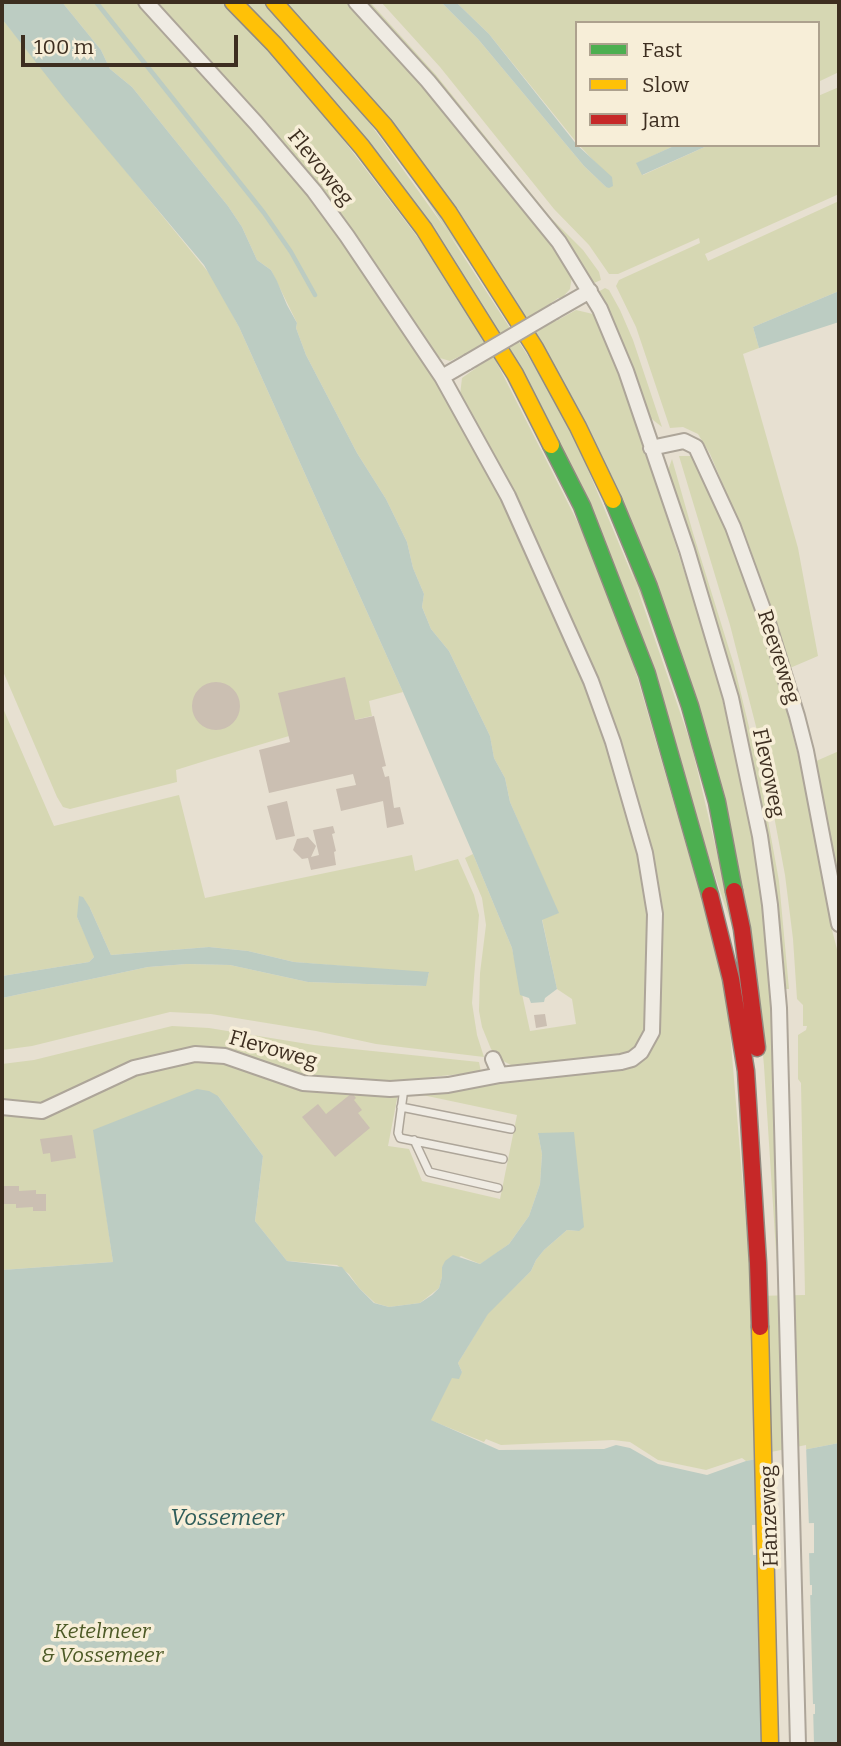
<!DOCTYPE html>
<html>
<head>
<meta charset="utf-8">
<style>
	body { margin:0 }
	#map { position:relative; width:841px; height:1746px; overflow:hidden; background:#e7e0d1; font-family:Bitter,serif }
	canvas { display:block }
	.frame { position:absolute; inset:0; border:4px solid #3d2e20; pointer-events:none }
	.legend { position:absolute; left:575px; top:21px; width:245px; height:126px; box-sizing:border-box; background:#f7eed8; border:2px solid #ada18e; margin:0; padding:9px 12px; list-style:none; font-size:21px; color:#3d2e20 }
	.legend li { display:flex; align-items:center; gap:14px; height:35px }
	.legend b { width:35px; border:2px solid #ada18e }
	.scale { position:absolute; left:21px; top:35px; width:217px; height:32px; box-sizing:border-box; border:4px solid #3d2e20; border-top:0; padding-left:9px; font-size:21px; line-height:24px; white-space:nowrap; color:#3d2e20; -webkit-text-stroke:5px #f7eed8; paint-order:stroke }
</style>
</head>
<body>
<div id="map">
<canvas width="841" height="1746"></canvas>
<div class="frame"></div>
<ul class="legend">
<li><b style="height:9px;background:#4caf50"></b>Fast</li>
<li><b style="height:9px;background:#ffc107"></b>Slow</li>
<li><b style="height:9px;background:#c62828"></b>Jam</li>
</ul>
<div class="scale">100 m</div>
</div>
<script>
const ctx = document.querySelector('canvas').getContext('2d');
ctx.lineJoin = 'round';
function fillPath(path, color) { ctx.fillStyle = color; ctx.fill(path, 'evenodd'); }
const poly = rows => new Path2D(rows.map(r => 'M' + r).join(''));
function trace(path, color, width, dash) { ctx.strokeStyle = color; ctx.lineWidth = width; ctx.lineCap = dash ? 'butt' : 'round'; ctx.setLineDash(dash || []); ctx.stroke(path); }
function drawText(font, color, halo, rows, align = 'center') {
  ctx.font = font + ' Bitter,serif'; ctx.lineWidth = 7; ctx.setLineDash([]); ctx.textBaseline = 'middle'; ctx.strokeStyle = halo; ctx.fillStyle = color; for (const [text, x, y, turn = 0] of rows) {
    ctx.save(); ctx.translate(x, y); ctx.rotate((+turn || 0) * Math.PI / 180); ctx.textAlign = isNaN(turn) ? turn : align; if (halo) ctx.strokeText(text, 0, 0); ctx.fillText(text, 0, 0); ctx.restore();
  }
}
fillPath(poly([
	[62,2,138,2,232,104,334,228,425,361,509,511,573,654,607,746,640,853,649,912,648,1028,642,1042,630,1052,519,1069,501,1060,491,1049,482,1027,479,1011,480,973,486,925,482,898,465,858,473,854,512,948,530,1031,576,1024,572,999,557,989,542,919,558,913,510,802,505,778,494,758,490,736,449,651,431,629,422,607,424,594,413,568,407,542,386,499,357,453,306,355,296,328,297,323,271,270,257,260,242,227,228,206,132,87,110,69,101,50],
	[153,2,227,2,280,57,464,298,612,590,726,983,752,1296,805,1295,801,1083,798,1079,798,1035,806,1030,807,1026,803,1026,803,1005,797,999,793,939,785,875,761,746,730,625,679,456,691,456,699,466,741,567,780,683,804,780,831,926,839,957,839,1443,746,1461,742,1458,706,1470,658,1460,630,1442,613,1440,501,1445,486,1439,484,1442,430,1420,452,1377,462,1372,458,1363,488,1313,531,1271,536,1260,544,1250,567,1230,579,1231,538,1133,542,1154,540,1184,529,1216,509,1244,491,1257,480,1264,461,1256,442,1267,442,1277,439,1288,420,1303,389,1307,375,1303,359,1288,349,1274,337,1265,287,1261,255,1221,263,1156,218,1096,94,1130,113,1262,2,1270,2,1111,43,1116,127,1078,175,1061,213,1057,302,1087,398,1094,388,1146,409,1149,422,1181,500,1199,517,1115,413,1093,609,1069,649,1052,657,1036,660,905,652,857,586,655,526,519,460,395,462,378,476,368,467,353,450,361,440,358,434,353,357,240],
	[241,2,269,2,381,129,563,410,676,680,741,954,687,791,520,372],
	[283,2,348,2,394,50,549,239,572,276,570,289,562,298,558,298,547,306,556,321,576,310,593,314,596,317,620,371,716,671,750,821,764,914,770,976,777,1267,764,1066,759,1011,739,883,576,411],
	[364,2,370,2,436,75,551,218,583,250,599,272,601,280,594,283,557,231,443,88],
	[381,2,441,2,478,39,584,166,606,187,607,175,579,145,676,145,637,163,643,175,709,145,818,145,818,96,839,87,839,194,705,254,708,261,839,201,839,291,753,327,759,348,743,354,798,548,818,656,790,668,751,551,710,454,698,434,683,427,670,428,636,327,616,286,619,280,700,243,699,238,618,274,609,274,589,245,554,209,440,67],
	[456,2,839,2,839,72,818,82,818,23,577,23,577,143,489,34],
	[2,19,213,278,239,327,403,692,369,701,372,716,306,731,208,760,176,770,177,782,70,809,63,807,57,797,2,669],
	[605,288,609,290,620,310,633,340,662,427,648,416,623,345,598,292],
	[672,459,693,533,734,665,757,760,779,881,789,989,786,989,779,915,767,837,745,725,709,598,667,473],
	[2,706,54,826,179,795,205,898,412,855,415,871,458,859,474,895,479,915,472,1003,477,1035,484,1057,376,1044,316,1031,211,1014,170,1012,32,1046,2,1050,2,998,148,967,187,964,230,965,308,982,425,986,429,973,294,962,248,951,209,947,111,955,90,908,77,917,92,950,94,957,89,962,2,976],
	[839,751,839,895,814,762],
	[172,1026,209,1028,314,1045,479,1062,481,1072,431,1077,395,1085,304,1077,225,1047,201,1049,52,1104,2,1103,2,1064,34,1060]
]), '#d6d7b3');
fillPath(poly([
	[2,2,62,2,101,50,110,69,132,87,228,206,242,227,257,260,271,270,277,281,287,305,297,323,296,328,306,355,357,453,386,499,407,542,413,568,424,594,422,607,431,629,449,651,490,736,494,758,505,778,510,802,559,913,542,920,557,989,545,998,544,1002,531,1003,529,998,520,995,512,948,473,854,403,692,239,327,204,265,64,98,2,19],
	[441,2,456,2,489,34,577,145,612,177,613,186,609,188,606,187,584,166,478,39],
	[676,145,709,145,642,175,636,163],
	[839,291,839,322,759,348,753,327],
	[79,896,83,897,90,908,111,955,209,947,248,951,294,962,429,972,426,986,308,982,230,965,187,964,148,967,2,998,2,976,89,962,94,957,77,917],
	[197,1089,209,1091,218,1096,263,1156,255,1221,287,1261,342,1267,359,1288,374,1303,389,1307,420,1303,432,1295,439,1288,442,1277,442,1267,445,1261,453,1255,480,1264,509,1244,529,1216,540,1184,542,1154,538,1133,574,1132,584,1227,579,1231,567,1230,544,1250,536,1260,531,1271,488,1314,458,1363,462,1372,459,1379,452,1378,431,1420,499,1450,604,1449,616,1445,630,1448,658,1464,707,1475,746,1461,839,1443,839,1744,2,1744,2,1270,113,1262,93,1130],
	[814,1523,814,1553,753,1555,752,1525],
	[812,1585,812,1595,785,1597,757,1587],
	[815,1704,815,1714,788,1715,760,1705]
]), '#bcccc2');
fillPath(poly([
	[806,1445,809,1527,758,1528,756,1455],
	[809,1550,814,1744,764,1744,759,1552]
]), '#e7e0d1');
trace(poly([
	[96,2,264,213,291,252,315,295]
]), '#bcccc2', 4.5);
fillPath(poly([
	[345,677,355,720,374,716,386,766,382,767,385,777,389,776,394,808,400,807,404,824,387,828,383,801,341,811,336,789,356,785,353,774,269,793,259,750,290,742,278,693],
	'192 706a24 24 0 1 1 48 0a24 24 0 1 1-48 0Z',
	[287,801,295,836,276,840,267,806],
	[333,826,335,833,332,834,336,851,334,852,336,865,311,870,308,858,302,859,293,850,297,839,308,837,316,846,311,857,319,855,313,830],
	[545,1014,547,1026,536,1028,534,1015],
	[352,1093,356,1098,354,1100,362,1110,358,1113,370,1128,335,1157,302,1117,318,1104,326,1114],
	[72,1135,76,1158,51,1162,50,1153,43,1154,40,1139],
	[2,1186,19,1186,19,1191,36,1190,36,1194,46,1194,46,1211,33,1211,33,1207,16,1208,16,1204,2,1204]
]), '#cbbfb2');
const lane = poly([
	[404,1088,398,1133,400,1138,503,1159],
	[401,1107,511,1129],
	[414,1140,429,1172,498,1188]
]);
const street = poly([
	[356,2,428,81,559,242,600,309,626,371,687,550,731,698,760,836,770,905,779,1008,798,1744],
	[555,311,590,291],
	[442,377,468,362],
	[651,448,684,441,696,447,733,527,768,623,797,716,806,751,839,924],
	[493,1059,500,1075],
	[2,1107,42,1111,134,1068,195,1054,225,1056,303,1083,390,1089,448,1085,500,1075,621,1062,632,1059,641,1052,652,1032,655,914,645,853,613,742,591,681,508,496,442,377,347,236,314,191,256,123,146,2]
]);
const fast = poly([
	[551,445,582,506,647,674,710,895],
	[613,500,649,587,690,706,717,802,734,891]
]);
const slow = poly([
	[233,2,274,44,362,147,424,229,515,374,551,445],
	[274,2,384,125,449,213,535,348,578,427,613,500],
	[760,1327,770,1744]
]);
const jam = poly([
	[734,891,742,929,757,1048],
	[710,895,731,979,746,1071,758,1263,760,1327]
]);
trace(lane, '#ada599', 10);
trace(street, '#ada599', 18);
trace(fast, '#928b80', 19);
trace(slow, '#928b80', 19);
trace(jam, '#928b80', 19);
trace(lane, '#efebe3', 7);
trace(street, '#efebe3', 14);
trace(fast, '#4caf50', 16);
trace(slow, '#ffc107', 16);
trace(jam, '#c62828', 16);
const streetBridge = poly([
	[468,362,555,311]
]);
trace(streetBridge, '#ada599', 18, []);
trace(streetBridge, '#efebe3', 14);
drawText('21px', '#3d2e20', '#f7eed8', [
	["Flevoweg",320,168,51],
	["Reeveweg",778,657,72],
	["Flevoweg",768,773,78],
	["Flevoweg",273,1050,16],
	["Hanzeweg",770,1516,-92]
]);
drawText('italic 21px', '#4d5a26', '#f7eed8', [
	["Ketelmeer",102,1632],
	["& Vossemeer",102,1656]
]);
drawText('italic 23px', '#2f5d5a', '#f7eed8', [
	["Vossemeer",227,1519]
]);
</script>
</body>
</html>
